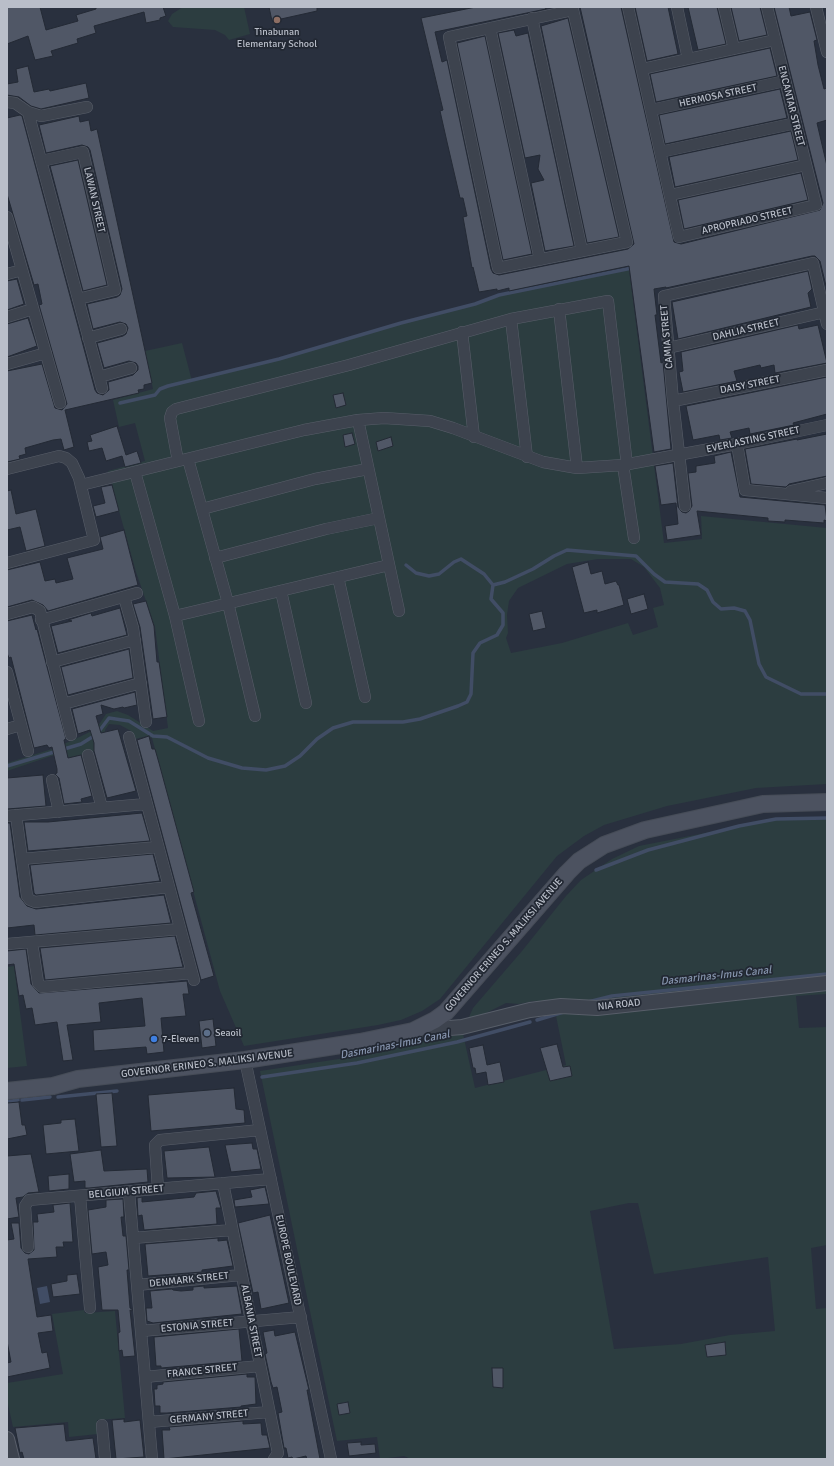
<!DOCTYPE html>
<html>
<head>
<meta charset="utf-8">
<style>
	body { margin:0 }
	#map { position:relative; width:834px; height:1466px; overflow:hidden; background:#29303e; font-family:Signika,sans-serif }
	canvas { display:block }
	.frame { position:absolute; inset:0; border:8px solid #b9bec9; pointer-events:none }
</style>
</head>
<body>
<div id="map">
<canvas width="834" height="1466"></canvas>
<div class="frame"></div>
</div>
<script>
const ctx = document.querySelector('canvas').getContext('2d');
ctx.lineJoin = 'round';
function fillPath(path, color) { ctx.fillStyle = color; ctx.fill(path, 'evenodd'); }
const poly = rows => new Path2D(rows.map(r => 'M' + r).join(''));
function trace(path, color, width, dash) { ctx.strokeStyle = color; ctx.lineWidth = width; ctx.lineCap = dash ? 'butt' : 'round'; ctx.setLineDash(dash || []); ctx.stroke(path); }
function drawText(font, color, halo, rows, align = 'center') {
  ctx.font = font + ' Signika,sans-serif'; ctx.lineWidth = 3.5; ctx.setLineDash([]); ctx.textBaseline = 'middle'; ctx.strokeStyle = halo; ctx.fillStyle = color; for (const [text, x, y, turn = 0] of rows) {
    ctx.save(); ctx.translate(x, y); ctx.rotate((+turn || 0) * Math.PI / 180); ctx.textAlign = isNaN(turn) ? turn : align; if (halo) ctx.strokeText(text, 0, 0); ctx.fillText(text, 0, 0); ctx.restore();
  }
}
fillPath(poly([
	[183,7,244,7,250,34,229,40,225,35,215,30,173,27,168,21,172,14],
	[629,269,664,543,702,539,701,516,827,528,827,784,756,788,667,806,604,825,584,836,557,856,440,999,422,1011,401,1020,378,1025,244,1046,220,991,152,738,147,736,135,739,131,731,120,725,109,724,105,730,107,739,96,751,68,758,66,751,7,771,7,763,52,749,73,740,96,729,106,714,117,711,128,715,153,731,168,728,155,627,136,572,108,471,145,461,135,423,119,427,113,400,153,389,145,351,182,343,192,381,279,359,401,323,475,304,499,295],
	[598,559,631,559,644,567,660,588,664,605,653,608,658,627,633,635,628,623,562,643,511,653,506,638,508,633,507,615,509,601,518,588,567,564],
	[827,818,827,976,605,1001,534,1001,519,1004,506,1003,478,1017,469,1017,473,1008,522,951,566,896,581,880,612,859,639,846,776,819],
	[14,966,27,1066,7,1068,7,967],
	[827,988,827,994,796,996,799,1028,827,1027,827,1245,811,1248,816,1309,827,1308,827,1459,411,1459,404,1456,380,1459,377,1437,337,1441,260,1071,378,1053,423,1041,463,1034,475,1088,566,1065,555,1011],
	[629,1203,638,1203,654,1274,768,1257,775,1331,730,1335,681,1344,614,1349,590,1211],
	[84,1310,85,1313,115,1311,125,1418,97,1420,98,1434,69,1437,68,1422,13,1427,7,1400,7,1383,63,1374,52,1314]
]), '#2c3d40');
fillPath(poly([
	[47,1286,50,1302,40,1304,37,1288]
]), '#414d65');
trace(poly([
	[120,403,155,395,160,389,168,386,279,359,401,323,475,304,499,295,632,268],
	[406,565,416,573,429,576,439,574,454,562,461,559,484,574,493,585],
	[7,766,81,744,97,734,109,718,129,721,153,736,167,737,208,758,242,768,266,770,285,766,300,756,317,739,333,728,353,722,403,722,420,719,458,706,467,702,471,694,473,653,480,643,497,635,503,625,503,613,491,599,493,585,505,582,533,569,554,556,567,550,636,556,654,574,665,582,698,584,707,590,713,602,721,609,734,608,745,611,750,620,759,664,766,677,801,694,827,694],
	[596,870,648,850,739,826,776,819,827,818],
	[588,1002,612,996,827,974],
	[537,1020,567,1011],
	[262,1077,357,1063,457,1042,530,1022],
	[58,1097,117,1091],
	[22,1100,50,1097],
	[7,1102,18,1100]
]), '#414d65', 3.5);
const building = poly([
	[7,7,40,7,46,30,78,21,76,15,96,9,96,7,163,7,166,16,160,18,160,20,146,23,144,12,94,26,96,33,77,39,78,43,51,51,53,56,35,60,28,36,7,44,7,7],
	[269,7,317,7,317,11,272,21,269,7],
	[476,7,545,7,546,9,435,32,442,62,447,60,491,269,493,273,499,275,628,249,634,244,580,7,621,7,674,242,681,244,820,210,823,203,774,7,789,7,791,16,810,12,817,40,814,41,818,65,824,89,827,88,827,120,817,123,827,166,827,286,826,286,820,261,815,256,812,256,666,288,666,287,654,289,657,315,655,315,661,363,663,362,671,449,654,452,629,266,509,291,509,288,497,291,497,289,479,292,473,267,472,268,463,217,467,216,463,198,460,198,447,142,440,111,443,110,421,18,476,7],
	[635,7,668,7,678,54,647,61,635,7],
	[688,7,717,7,726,44,698,50,688,7],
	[731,7,760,7,767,35,739,41,731,7],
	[568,18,619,237,587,243,541,26,568,18],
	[514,30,516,36,528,33,574,246,545,251,531,183,544,180,538,169,540,155,525,158,498,33,514,30],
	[485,36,532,254,503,260,457,43,485,36],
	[770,48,777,76,656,102,650,74,770,48],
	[28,66,34,92,49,89,50,91,86,83,89,98,41,109,31,106,19,97,7,95,7,84,18,82,16,69,28,66],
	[780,89,787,118,665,144,659,115,780,89],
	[20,115,22,116,95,390,97,393,103,395,109,390,108,382,133,375,138,370,138,366,136,363,129,361,104,368,97,343,123,336,126,334,128,328,126,324,120,322,93,329,87,304,117,297,120,295,122,289,90,150,88,147,82,145,46,153,39,125,79,116,80,122,89,120,91,131,97,129,152,383,144,385,144,389,138,390,139,393,65,410,74,447,64,450,61,439,53,440,25,448,26,454,19,456,20,459,7,462,7,371,42,364,55,408,62,410,67,404,39,305,42,304,38,284,34,285,7,194,7,118,20,115],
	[791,131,798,160,675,187,669,157,791,131],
	[78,160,107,285,83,291,50,166,78,160],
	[801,173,808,200,684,229,678,200,801,173],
	[808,271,812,289,808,293,811,307,678,339,672,302,808,271],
	[17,279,24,304,7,310,7,281,17,279],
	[28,318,37,346,7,357,7,324,28,318],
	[798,325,799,329,818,325,827,363,775,373,774,365,761,368,760,365,734,371,737,381,683,392,679,372,683,371,681,352,798,325],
	[827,377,827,414,793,423,794,425,750,434,749,428,730,432,732,438,720,440,719,435,693,440,686,406,827,377],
	[343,393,346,405,336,408,333,395,343,393],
	[117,426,126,455,137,451,141,463,125,467,122,456,106,461,102,448,89,451,87,442,92,441,90,435,117,426],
	[352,433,355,444,345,447,343,435,352,433],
	[827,434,827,476,789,484,786,487,751,484,745,449,797,439,797,440,827,434],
	[391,437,393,446,378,451,376,442,391,437],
	[731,452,740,497,825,505,827,521,824,520,824,523,785,520,785,522,768,521,768,518,697,511,701,535,667,540,665,526,678,524,676,503,661,505,655,466,673,463,678,507,682,512,686,513,689,511,692,506,688,473,696,472,696,466,715,463,714,456,731,452],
	[112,485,119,511,96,517,93,506,105,503,101,487,112,485],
	[11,490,16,514,36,509,45,546,26,551,20,527,7,530,7,491,11,490],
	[124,530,138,585,48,611,43,605,32,600,7,607,7,570,40,562,45,581,55,579,56,583,73,579,67,558,103,549,100,537,124,530],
	[588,562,591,574,602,571,605,584,616,581,618,585,619,585,624,605,597,613,597,610,584,613,572,567,588,562],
	[644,594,648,609,631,614,627,599,644,594],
	[146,601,154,626,157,662,159,662,167,717,153,719,140,627,133,604,146,601],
	[120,608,127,635,58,653,51,626,72,621,68,620,91,613,92,616,120,608],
	[542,611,546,628,533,631,529,614,542,611],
	[32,615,36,630,37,629,66,739,64,740,68,758,81,755,92,796,81,799,82,802,64,804,59,778,55,774,57,773,57,769,52,747,49,748,47,745,34,748,11,657,9,658,7,653,7,621,32,615],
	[129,649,133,678,68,695,61,667,129,649],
	[135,692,137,705,124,708,123,707,114,709,101,705,103,714,96,716,101,733,118,729,136,791,107,798,94,751,94,743,90,730,78,734,72,709,135,692],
	[149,736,152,749,155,749,159,763,194,892,191,893,214,976,201,980,137,740,149,736],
	[43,775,46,806,7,809,7,778,43,775],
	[142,813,150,841,28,851,24,822,48,822,142,813],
	[7,823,10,823,20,897,27,906,36,909,164,895,171,923,35,935,34,925,7,928,7,823],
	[153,854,160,881,36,895,34,893,30,865,153,854],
	[175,936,183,967,45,980,40,948,175,936],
	[26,949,31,984,39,993,187,981,189,994,183,994,186,1016,161,1018,164,1052,147,1054,146,1047,94,1051,93,1030,145,1026,142,998,99,1003,101,1022,67,1025,73,1060,63,1061,57,1022,35,1025,32,1008,26,1009,23,995,19,996,14,964,7,965,7,951,26,949],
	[213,1019,216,1046,202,1048,199,1021,213,1019],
	[557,1044,563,1067,570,1066,572,1076,550,1081,540,1048,557,1044],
	[483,1045,487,1065,500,1062,504,1082,488,1085,486,1072,476,1074,475,1068,473,1068,469,1048,483,1045],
	[234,1088,236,1109,244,1110,245,1123,151,1131,148,1095,234,1088],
	[112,1093,117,1146,101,1147,96,1094,112,1093],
	[19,1102,22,1125,25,1125,27,1135,7,1139,7,1103,19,1102],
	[75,1119,79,1151,46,1154,43,1125,61,1123,61,1120,75,1119],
	[252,1143,253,1149,257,1149,261,1169,231,1172,225,1145,252,1143],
	[209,1147,215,1177,167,1178,164,1151,209,1147],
	[101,1150,104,1171,147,1169,148,1182,89,1188,85,1188,85,1181,74,1182,70,1154,101,1150],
	[31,1154,39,1192,28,1193,23,1197,16,1198,19,1217,7,1219,7,1156,31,1154],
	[69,1174,69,1189,49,1191,48,1176,69,1174],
	[265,1187,269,1204,235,1207,234,1200,252,1197,250,1190,265,1187],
	[216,1191,221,1208,216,1208,217,1224,144,1230,142,1215,138,1216,137,1198,142,1197,142,1202,194,1197,196,1193,216,1191],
	[123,1199,124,1217,121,1217,123,1236,126,1236,129,1270,127,1270,130,1308,132,1309,132,1311,130,1310,135,1356,123,1357,122,1350,119,1351,118,1333,120,1332,118,1310,102,1310,98,1267,108,1265,106,1252,92,1254,88,1210,106,1207,106,1200,123,1199],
	[70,1203,73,1242,63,1242,64,1247,56,1247,57,1257,28,1259,37,1317,51,1315,53,1331,38,1333,42,1353,47,1352,50,1368,7,1377,7,1363,11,1362,7,1341,7,1240,14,1239,11,1223,19,1223,21,1248,25,1253,29,1254,34,1250,33,1222,38,1222,37,1214,54,1212,53,1205,70,1203],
	[270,1215,289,1303,261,1309,258,1292,253,1293,238,1223,270,1215],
	[218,1238,218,1241,227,1240,233,1266,202,1270,202,1272,148,1276,145,1244,218,1238],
	[77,1274,80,1294,53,1297,51,1284,67,1281,67,1275,77,1274],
	[204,1286,204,1288,237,1286,242,1314,153,1323,147,1321,146,1308,152,1308,150,1291,172,1289,173,1290,181,1291,193,1290,193,1287,204,1286],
	[239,1329,242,1361,161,1368,161,1366,156,1366,154,1337,239,1329],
	[274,1330,275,1336,295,1332,309,1390,307,1390,320,1459,307,1459,306,1456,293,1459,292,1457,288,1458,286,1448,284,1448,278,1413,282,1412,277,1387,273,1388,271,1382,265,1354,267,1353,263,1332,274,1330],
	[725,1342,726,1355,707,1357,705,1345,725,1342],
	[492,1368,503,1368,503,1388,493,1387,492,1368],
	[247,1374,247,1377,255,1377,256,1404,241,1406,241,1407,167,1413,160,1413,160,1406,155,1406,154,1389,157,1389,157,1385,163,1384,163,1382,247,1374],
	[348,1402,350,1413,339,1415,337,1404,348,1402],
	[124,1419,124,1422,140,1420,144,1457,116,1459,112,1420,124,1419],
	[243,1421,243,1424,261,1423,262,1435,267,1435,270,1448,164,1459,162,1430,170,1430,169,1427,243,1421],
	[64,1424,66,1441,93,1438,96,1459,24,1459,22,1452,20,1453,15,1428,64,1424],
	[361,1442,361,1445,375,1444,376,1453,349,1456,347,1443,361,1442]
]);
fillPath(building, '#505766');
trace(building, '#242a35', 1);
const minor = poly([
	[573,7,573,10,627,242,498,268,449,37,573,10],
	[628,7,679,237,816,205,767,7],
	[677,7,688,59],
	[724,7,734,49],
	[816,7,827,52],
	[532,18,582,251],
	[490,28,540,260],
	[642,69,775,40],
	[7,102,15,103,28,112,41,116,87,107],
	[651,110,785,81],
	[28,112,102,388],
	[660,152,796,123],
	[41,161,83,152,115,290,78,299],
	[670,195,806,165],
	[7,217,60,403],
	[7,274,22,270],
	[559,309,577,468],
	[7,317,33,309],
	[511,319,527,457],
	[462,332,474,437],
	[88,338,121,329],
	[668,348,825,312],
	[7,364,46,353],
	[99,377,131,368],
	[673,401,827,370],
	[358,420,399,611],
	[737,444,745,490,827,498],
	[188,459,228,603,255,716],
	[178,461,170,418,172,412,176,409,349,365,511,319,608,301,627,465],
	[623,465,634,538],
	[7,469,59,456,66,458,72,463,79,478,94,540,7,563],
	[135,472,175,616,199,721],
	[81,485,304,430,358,420,384,418,430,421,453,428,543,462,577,468,623,465,737,444,827,425],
	[791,491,827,483],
	[685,506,673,401,664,296,813,263,827,324],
	[202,509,315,479,368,469],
	[215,558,326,529,379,518],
	[338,577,365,697],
	[281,591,306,703],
	[124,597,133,628,146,722],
	[7,614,33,607,40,611,71,735],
	[175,616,389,565],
	[41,620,137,593],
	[52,662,135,640],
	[7,672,28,751],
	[63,704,141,683],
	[7,729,21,725],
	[129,737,194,980],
	[88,755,102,808],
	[52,780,59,812],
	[16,815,27,896,30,900,35,902,169,887],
	[7,816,146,804],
	[22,859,158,847],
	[32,943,38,983,42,987,192,973],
	[7,944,180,929],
	[245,1060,331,1459],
	[223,1183,278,1453,274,1459],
	[158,1189,155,1145,160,1140,260,1130],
	[129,1192,152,1459],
	[80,1196,90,1308],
	[133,1238,232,1230],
	[28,1247,25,1206,29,1200,271,1179],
	[137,1285,241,1275],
	[141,1331,301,1317],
	[145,1377,260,1366],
	[149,1422,269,1412],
	[102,1425,105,1459]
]);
const tertiary = poly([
	[414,1031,462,1027,530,1010,561,1006,597,1008,827,983],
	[7,1439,12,1459]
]);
const secondary = poly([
	[7,1091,53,1086,78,1079,245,1060,360,1042,413,1031,435,1020,446,1012,567,873,579,861,604,845,645,830,763,804,827,802]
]);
trace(minor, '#585e69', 12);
trace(tertiary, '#585e69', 16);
trace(secondary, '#464c57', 18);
trace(minor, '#3d434e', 11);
trace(tertiary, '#3d434e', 14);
trace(secondary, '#4c5260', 16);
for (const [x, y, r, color] of [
	[277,20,4,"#8d6e63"],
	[207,1033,4,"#5c6f8a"],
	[154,1039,4,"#3f7fe0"]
]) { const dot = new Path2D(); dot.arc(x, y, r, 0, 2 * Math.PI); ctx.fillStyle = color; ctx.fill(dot); trace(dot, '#222833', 1.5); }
drawText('10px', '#b9bec9', '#222833', [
	["Tinabunan",277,32,"center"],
	["Elementary School",277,44,"center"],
	["Seaoil",215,1033],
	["7-Eleven",162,1039]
], 'left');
drawText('10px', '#b9bec9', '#222833', [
	["HERMOSA STREET",718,96,-12],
	["ENCANTAR STREET",791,106,76],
	["LAWAN STREET",94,200,77],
	["APROPRIADO STREET",747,221,-13],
	["DAHLIA STREET",746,330,-13],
	["CAMIA STREET",667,337,-95],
	["DAISY STREET",750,385,-11],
	["EVERLASTING STREET",753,440,-12],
	["GOVERNOR ERINEO S. MALIKSI AVENUE",504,945,-49],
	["NIA ROAD",619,1005,-6],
	["GOVERNOR ERINEO S. MALIKSI AVENUE",207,1064,-7],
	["BELGIUM STREET",126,1192,-5],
	["EUROPE BOULEVARD",288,1260,78],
	["DENMARK STREET",189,1280,-6],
	["ALBANIA STREET",251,1321,79],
	["ESTONIA STREET",197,1326,-5],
	["FRANCE STREET",202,1371,-6],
	["GERMANY STREET",209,1417,-5]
]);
drawText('italic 11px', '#8593ac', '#222833', [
	["Dasmarinas-Imus Canal",716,976,-6],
	["Dasmarinas-Imus Canal",395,1045,-11]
]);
</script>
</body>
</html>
